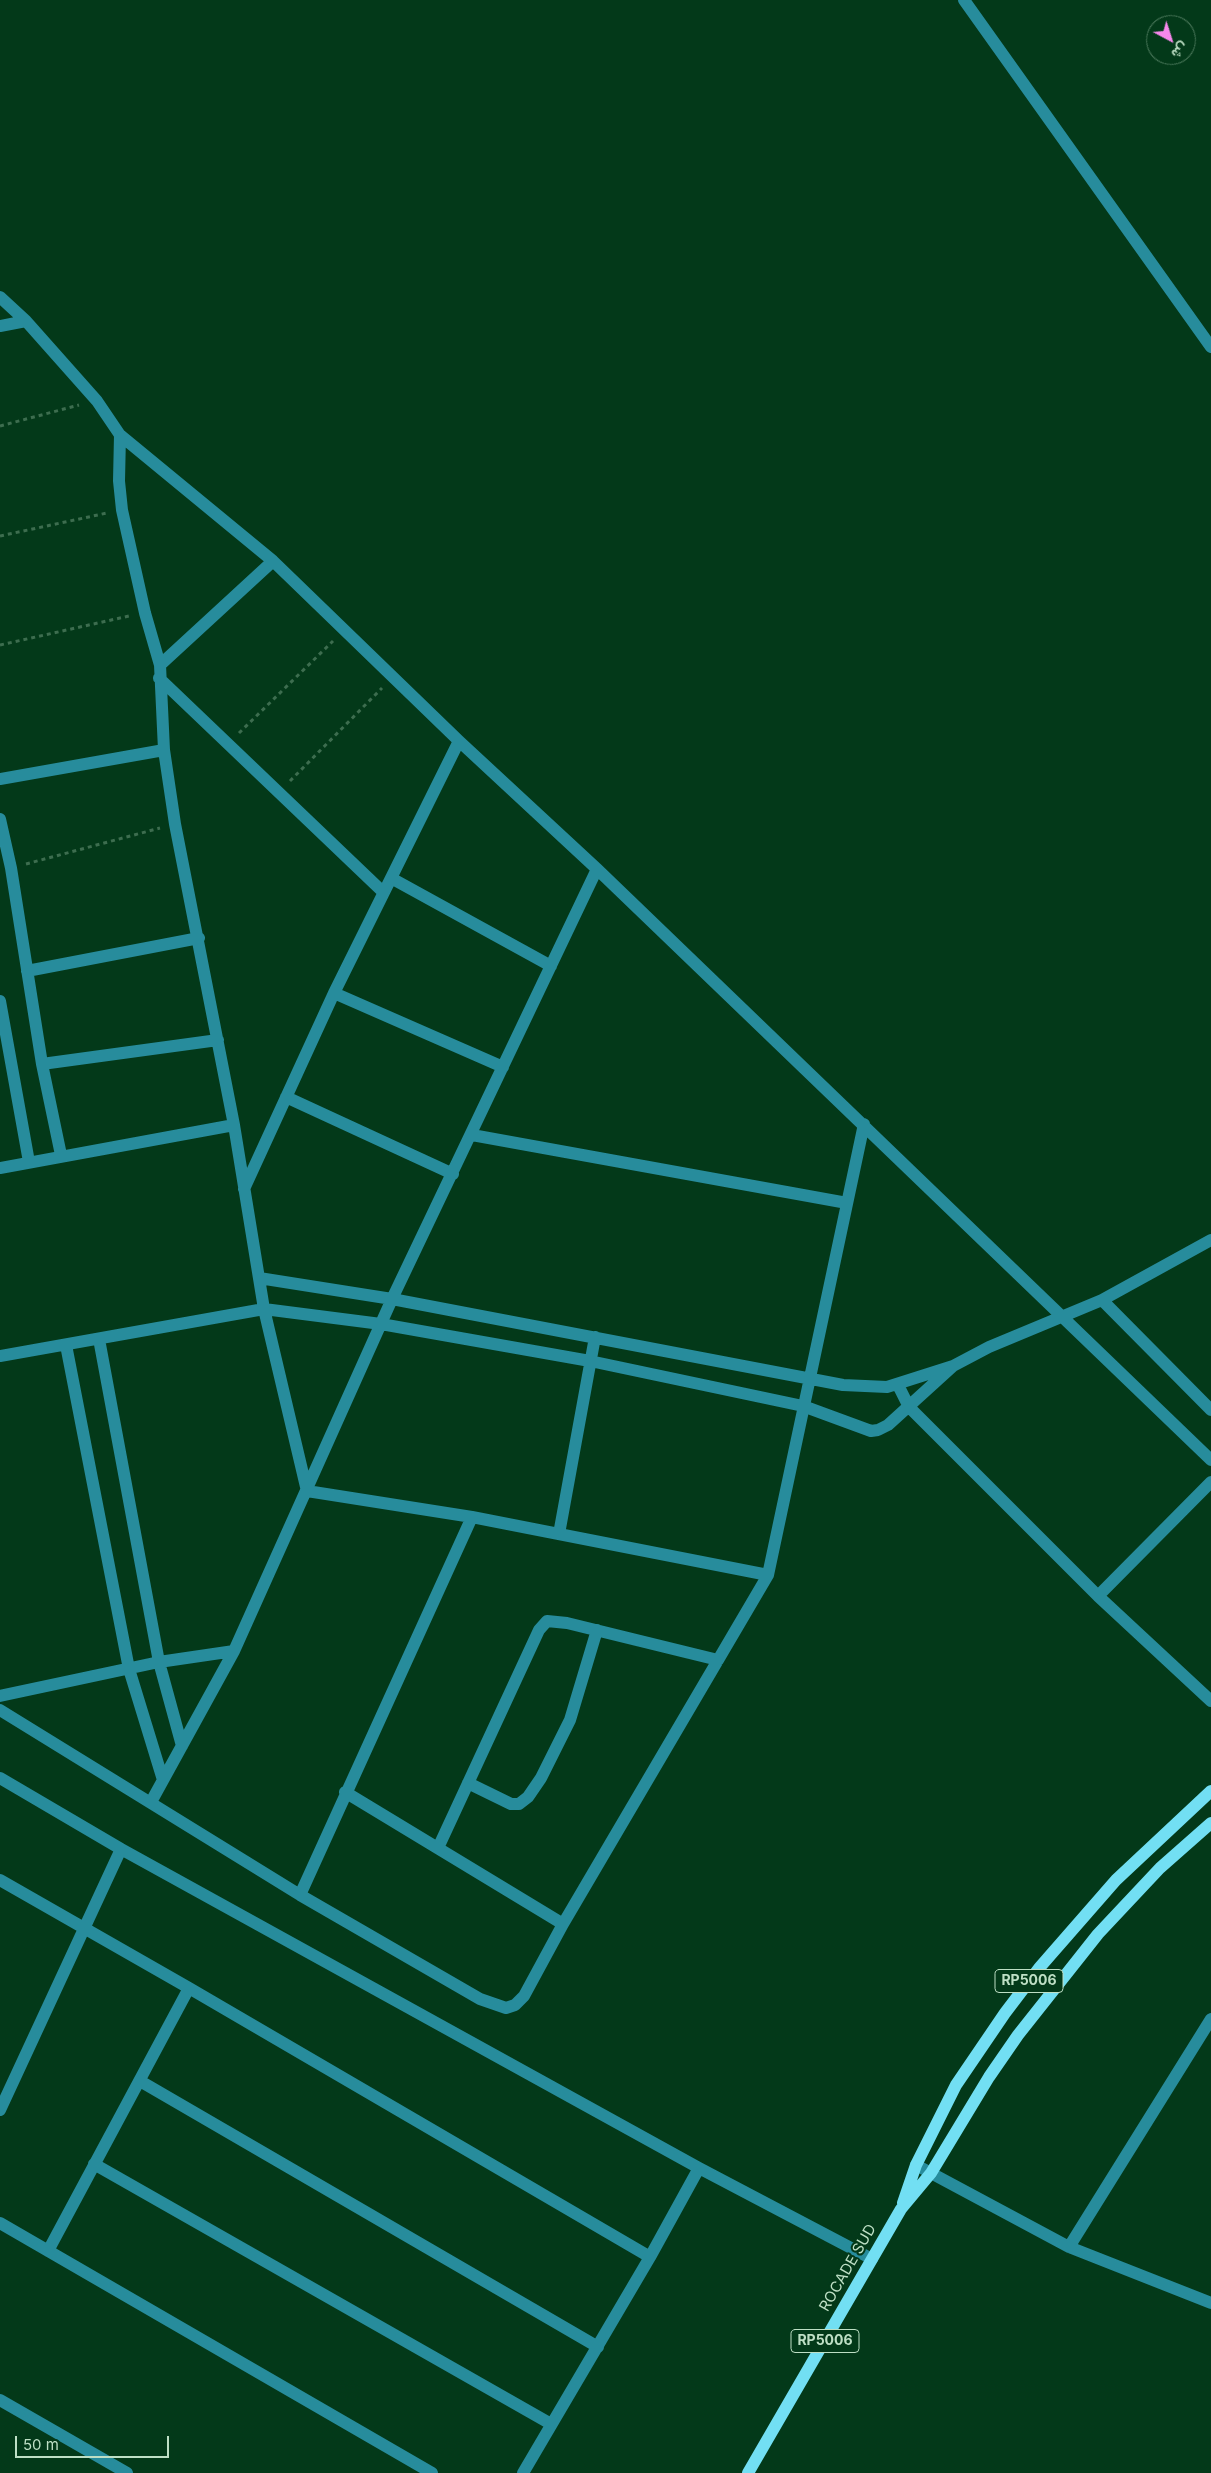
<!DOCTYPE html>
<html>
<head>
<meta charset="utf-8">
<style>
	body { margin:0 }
	#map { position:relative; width:1211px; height:2473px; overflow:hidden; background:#033919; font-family:Inter,Vazirmatn,sans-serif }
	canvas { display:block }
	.north { position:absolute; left:1146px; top:15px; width:50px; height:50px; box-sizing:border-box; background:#033919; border:1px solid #4e7b5e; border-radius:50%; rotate:140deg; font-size:14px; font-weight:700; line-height:20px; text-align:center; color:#bedfc5 }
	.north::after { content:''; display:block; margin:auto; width:18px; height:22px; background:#f788ec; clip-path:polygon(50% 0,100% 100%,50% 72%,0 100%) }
	.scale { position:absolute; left:15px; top:2436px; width:154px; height:22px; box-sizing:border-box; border:2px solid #bedfc5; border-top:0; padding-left:6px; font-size:15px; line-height:18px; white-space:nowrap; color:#bedfc5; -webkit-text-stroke:4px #033919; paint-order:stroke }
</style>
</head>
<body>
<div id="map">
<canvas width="1211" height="2473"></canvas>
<div class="north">ش</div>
<div class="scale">50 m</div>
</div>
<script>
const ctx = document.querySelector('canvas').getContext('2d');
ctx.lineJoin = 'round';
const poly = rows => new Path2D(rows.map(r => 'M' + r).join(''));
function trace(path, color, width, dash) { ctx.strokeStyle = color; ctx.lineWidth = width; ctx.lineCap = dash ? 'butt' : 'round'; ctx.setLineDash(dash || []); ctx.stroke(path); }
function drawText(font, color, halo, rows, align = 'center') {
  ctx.font = font + ' Inter,sans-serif'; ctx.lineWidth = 4; ctx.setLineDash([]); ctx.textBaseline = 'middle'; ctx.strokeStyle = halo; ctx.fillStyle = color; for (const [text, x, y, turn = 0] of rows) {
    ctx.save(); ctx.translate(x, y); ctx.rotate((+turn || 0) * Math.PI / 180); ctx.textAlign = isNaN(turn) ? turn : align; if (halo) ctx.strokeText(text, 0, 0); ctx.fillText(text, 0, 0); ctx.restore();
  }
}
trace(poly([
	[0,426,79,405],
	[0,536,107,513],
	[0,645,129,616],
	[239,733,333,641],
	[290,781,382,688],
	[26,864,160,828]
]), '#3d6d4f', 3, [4, 4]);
trace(poly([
	[964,0,1211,347],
	[0,297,26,321,97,401,120,435,273,561,459,741,597,869,1211,1460],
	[0,326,26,321],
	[120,435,119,481,122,510,145,613,160,665,164,750,175,824,234,1125,264,1309,307,1491,472,1517,768,1575],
	[160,665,273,561],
	[159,678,383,892],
	[0,779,164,750],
	[0,819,11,868,42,1064,61,1155],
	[391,878,551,966],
	[27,971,199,938],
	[334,993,503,1067],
	[0,1001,29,1162],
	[42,1064,218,1040],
	[286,1097,453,1174],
	[472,1135,847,1203],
	[0,1168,234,1125],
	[244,1189,334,993,459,741],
	[259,1278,392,1299,843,1385,887,1387,953,1366,989,1347,1102,1300,1211,1240],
	[1102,1300,1211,1410],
	[99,1339,159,1662,182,1746],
	[66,1345,129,1669,163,1780],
	[0,1356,264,1309,381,1324,590,1361,803,1406,871,1431,878,1430,888,1425,953,1366],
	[898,1385,909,1407,1098,1596,1211,1701],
	[559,1534,595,1337],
	[1098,1596,1211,1482],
	[0,1696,159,1662,234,1651],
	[0,1710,300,1895,480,1999,506,2008,515,2005,524,1996,563,1924,768,1575,864,1124],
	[0,1778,121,1849,699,2168,872,2259],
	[468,1783,511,1804,519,1804,528,1797,541,1778,570,1720,597,1630],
	[345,1792,563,1924],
	[151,1802,234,1651,392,1299,597,869],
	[438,1848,539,1630,547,1621,567,1623,718,1660],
	[0,1880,189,1988,650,2257],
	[300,1895,472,1517],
	[140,2081,598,2347],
	[0,2110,121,1849],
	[94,2164,551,2424],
	[916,2165,1069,2247,1211,2303],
	[0,2223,432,2473],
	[1069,2247,1211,2019],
	[48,2251,189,1988],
	[0,2400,127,2473],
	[523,2473,650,2257,699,2168]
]), '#278c9c', 12);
trace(poly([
	[903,2203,916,2165,956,2085,1005,2013,1040,1967,1116,1880,1211,1791],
	[748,2473,901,2209,931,2173,989,2077,1018,2035,1098,1934,1160,1868,1211,1823]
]), '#72dff3', 12);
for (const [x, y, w] of [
	[1029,1981,68],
	[825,2341,68]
]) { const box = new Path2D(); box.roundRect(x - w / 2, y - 11.5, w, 23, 4); ctx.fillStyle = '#033919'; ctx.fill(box); trace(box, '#bedfc5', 1); }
drawText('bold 14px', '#bedfc5', null, [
	["RP5006",1029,1981],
	["RP5006",825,2341]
]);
drawText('15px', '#bedfc5', '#033919', [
	["ROCADE SUD",848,2268,-60]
]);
</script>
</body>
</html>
